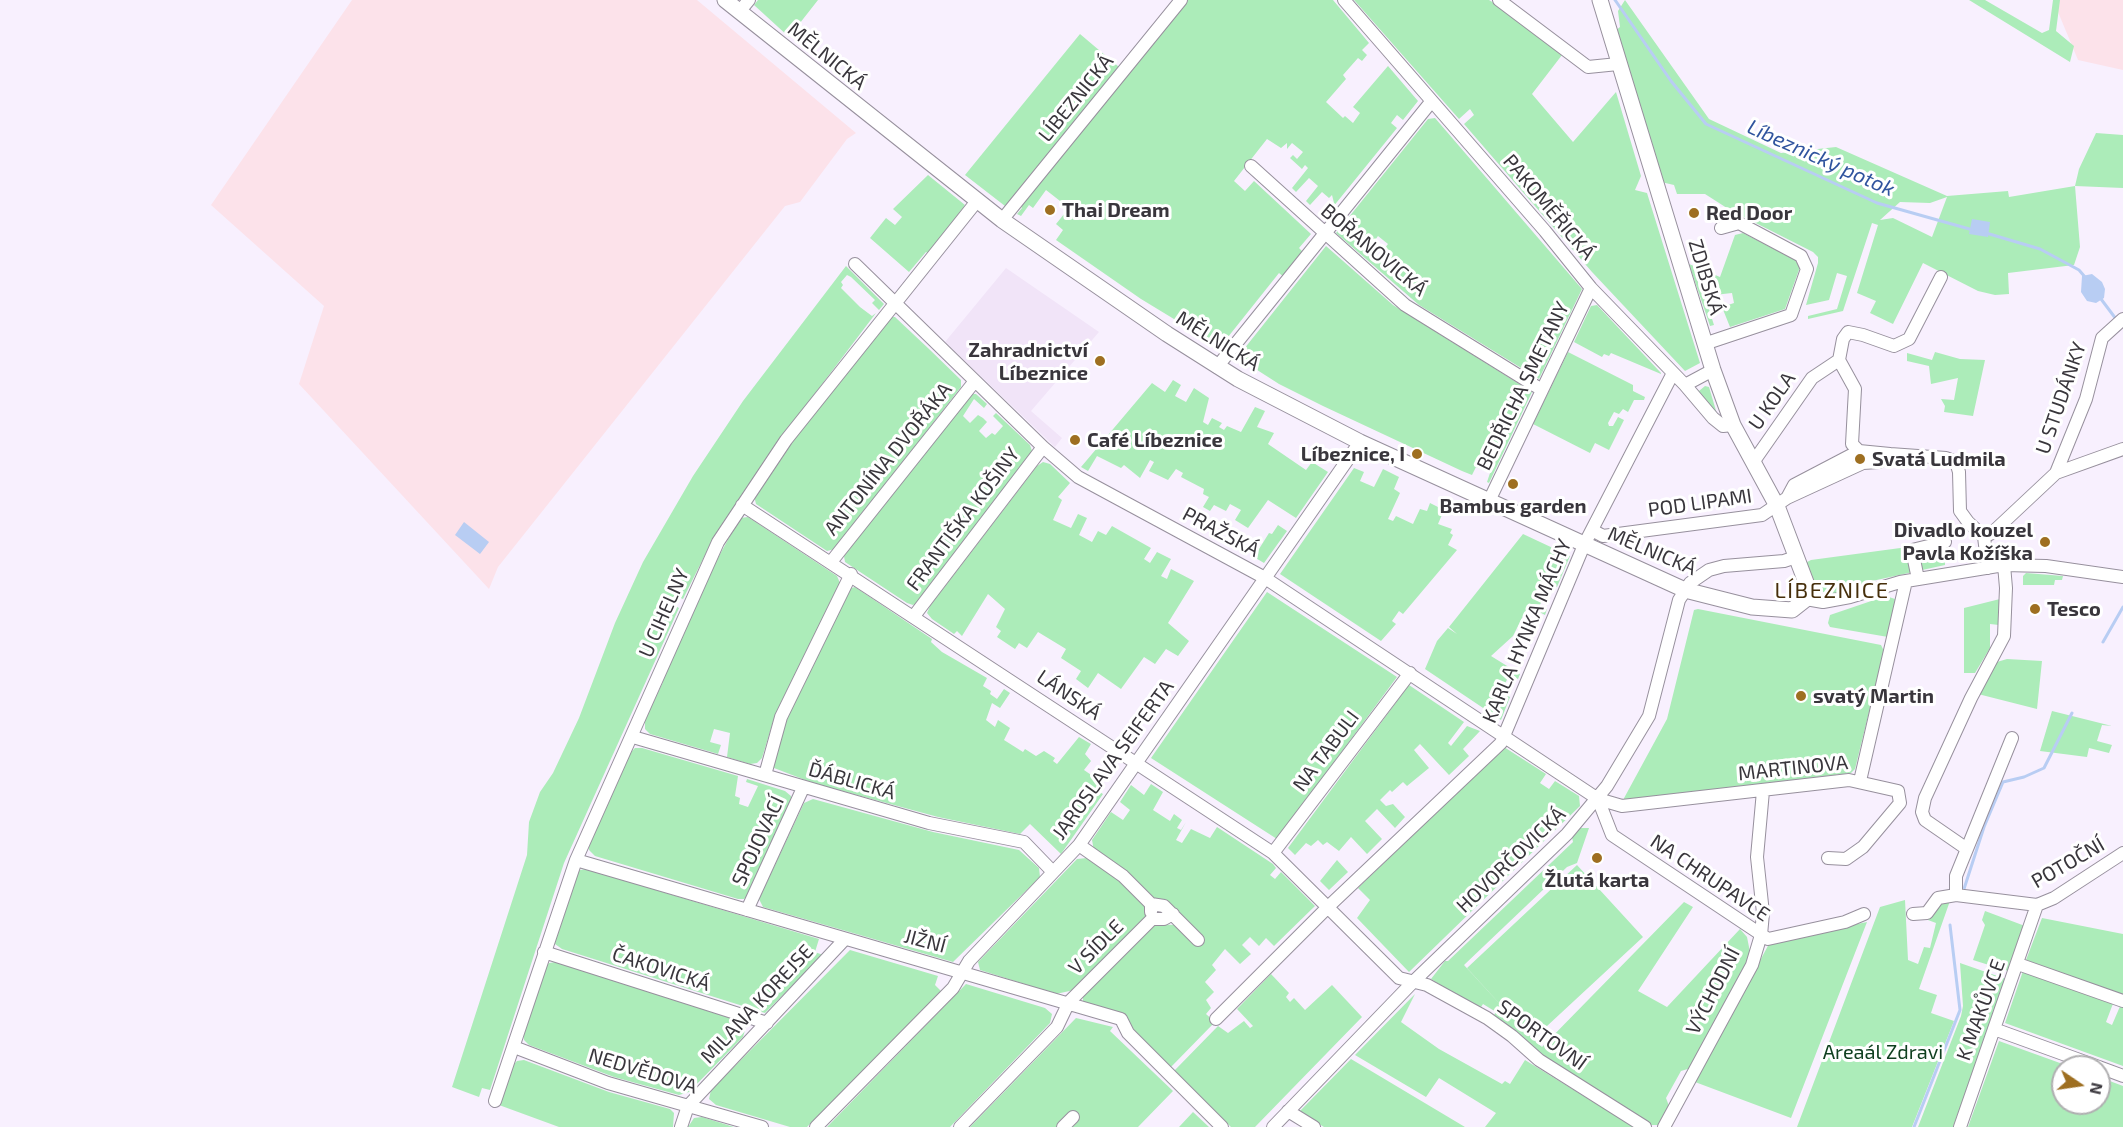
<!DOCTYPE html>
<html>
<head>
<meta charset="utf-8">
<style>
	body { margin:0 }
	#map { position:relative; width:2123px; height:1127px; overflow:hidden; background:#f8f0fe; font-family:"Exo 2",sans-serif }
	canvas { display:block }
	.north { position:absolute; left:2051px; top:1055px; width:60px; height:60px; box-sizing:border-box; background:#fff; border:2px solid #b0afb1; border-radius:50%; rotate:103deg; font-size:16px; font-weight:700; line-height:24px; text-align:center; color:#39363c }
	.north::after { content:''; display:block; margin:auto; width:21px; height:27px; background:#9e6f21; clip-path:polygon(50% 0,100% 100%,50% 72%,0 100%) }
</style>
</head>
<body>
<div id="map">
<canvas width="2123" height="1127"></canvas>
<div class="north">N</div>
</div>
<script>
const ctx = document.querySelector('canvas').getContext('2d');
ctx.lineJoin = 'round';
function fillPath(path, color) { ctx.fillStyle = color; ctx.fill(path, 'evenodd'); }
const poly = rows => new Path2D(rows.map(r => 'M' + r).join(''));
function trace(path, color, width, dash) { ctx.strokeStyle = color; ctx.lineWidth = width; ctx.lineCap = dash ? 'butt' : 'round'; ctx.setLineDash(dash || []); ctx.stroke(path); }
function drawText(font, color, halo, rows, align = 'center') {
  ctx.font = font + ' "Exo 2",sans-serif'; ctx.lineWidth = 6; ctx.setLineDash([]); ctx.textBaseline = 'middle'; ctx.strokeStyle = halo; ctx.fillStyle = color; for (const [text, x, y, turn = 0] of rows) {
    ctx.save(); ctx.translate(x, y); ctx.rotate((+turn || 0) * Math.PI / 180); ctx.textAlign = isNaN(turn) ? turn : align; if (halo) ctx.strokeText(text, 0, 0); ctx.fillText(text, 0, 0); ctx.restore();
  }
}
fillPath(poly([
	[1006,268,1099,332,1031,411,1062,438,1055,447,945,342]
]), '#f1e4f8');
fillPath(poly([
	[352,0,697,0,856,133,847,139,800,202,785,206,498,567,489,589,299,384,324,306,211,205],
	[2053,0,2123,0,2123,70,2078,60]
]), '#fce2ea');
fillPath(poly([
	[758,0,818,0,789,37,754,5],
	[1188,0,1333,0,1369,43,1362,50,1367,55,1362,61,1358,58,1343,75,1346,79,1326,102,1343,118,1345,116,1353,123,1360,113,1353,107,1388,66,1418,101,1403,120,1397,115,1391,123,1397,128,1324,218,1322,216,1334,203,1332,195,1329,198,1322,192,1310,205,1306,201,1318,186,1309,178,1296,192,1292,188,1308,168,1305,165,1302,169,1290,158,1293,155,1297,159,1303,152,1292,143,1287,149,1287,143,1281,148,1267,139,1234,181,1245,191,1254,181,1311,234,1299,248,1304,253,1285,278,1279,273,1220,347,1141,299,1056,240,1063,230,1056,224,1069,208,1046,190,1033,208,1029,205,1021,216,1017,214,1022,208,1019,204],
	[1354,0,1489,0,1504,9,1562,55,1532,94,1573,142,1616,92,1641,176,1635,190,1647,193,1700,363,1685,371,1592,272,1464,124,1474,115,1470,109,1459,119],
	[1625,0,1709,119,1781,153,1836,147,1947,196,2008,191,2009,197,2075,186,2079,169,2096,133,2123,135,2123,188,2075,186,2080,247,2074,265,2008,273,2009,294,1995,295,1978,291,1923,263,1893,324,1870,313,1876,301,1857,293,1878,225,1872,223,1843,311,1808,319,1808,316,1837,309,1847,276,1837,273,1829,300,1806,305,1818,263,1818,257,1813,252,1730,210,1705,194,1677,194,1674,185,1661,182,1615,31,1620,27,1618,11],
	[1947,197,1932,237,1893,218,1880,220,1900,202,1930,203],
	[1969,0,1985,0,2042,33,2049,30,2053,0,2060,0,2056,31,2074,46,2070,62],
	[1080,34,1119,67,1005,206,965,175],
	[1435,118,1582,289,1539,379,1419,305,1336,233,1428,119],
	[1378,236,1388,244,1377,258,1367,251],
	[928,175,965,205,956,217,958,219,929,254,926,252,909,272,870,238,886,218,895,225,902,217,893,209],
	[1743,233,1797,261,1800,267,1785,309,1730,327,1722,307,1734,303,1732,293,1714,295,1705,297,1714,325,1710,326,1689,264,1720,277,1735,235],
	[1326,246,1393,305,1532,392,1489,483,1487,482,1490,473,1476,467,1472,475,1462,471,1323,406,1279,384,1240,359,1240,354],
	[846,266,884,304,879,310,872,303,875,300,851,277,847,275,841,282,843,285,841,288,860,307,872,316,876,313,769,454,713,539,683,599,676,596,672,604,679,608,564,863,490,1090,482,1088,479,1097,452,1087,527,855,529,822,540,792,553,773,579,718,615,623,643,562,693,476,743,401],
	[1597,305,1661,373,1661,374,1611,353,1609,356,1604,354,1602,357,1574,342,1591,306],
	[889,317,895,317,929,349,961,380,961,387,835,549,827,551,756,504,754,496,809,418],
	[1568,352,1633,385,1633,391,1645,397,1644,400,1634,400,1628,412,1623,409,1619,414,1614,412,1608,423,1609,426,1613,426,1618,417,1624,420,1609,450,1595,443,1590,453,1533,424],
	[1935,352,1960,359,1985,360,1973,416,1944,412,1945,406,1941,399,1954,400,1958,378,1931,384,1929,366,1907,361,1907,353,1932,360],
	[1173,380,1181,385,1175,396,1186,402,1194,388,1209,398,1203,422,1208,425,1212,418,1222,423,1219,427,1224,430,1227,426,1241,432,1255,407,1265,411,1257,427,1274,433,1268,444,1306,470,1312,462,1328,472,1296,518,1268,500,1248,528,1235,520,1241,510,1230,504,1226,511,1214,505,1210,511,1203,507,1209,497,1203,494,1204,489,1181,477,1183,473,1176,469,1168,480,1149,471,1154,462,1150,460,1140,478,1124,465,1121,468,1097,456,1088,471,1081,467,1152,383,1165,392],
	[1705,386,1709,387,1717,414,1699,396,1697,389,1699,391],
	[969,394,976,394,987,404,984,408,974,399,963,416,970,423,978,415,983,418,987,422,979,431,986,438,992,433,995,435,1003,426,993,416,996,413,1030,445,1032,451,1030,458,920,601,913,605,907,603,845,562,844,556],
	[1043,462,1050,464,1070,483,1058,497,1062,500,1053,520,1071,528,1078,514,1087,518,1079,535,1092,542,1098,531,1106,535,1112,526,1151,548,1144,559,1150,563,1157,552,1171,559,1161,576,1167,579,1171,569,1194,581,1168,623,1189,641,1178,656,1166,649,1155,664,1144,657,1121,689,1098,673,1088,688,1076,679,1081,671,1061,658,1066,649,1038,632,1027,648,1019,643,1015,649,997,637,1001,631,996,627,1005,609,988,594,962,636,957,631,954,634,932,619,927,613,930,606,1037,466],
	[1354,468,1364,472,1360,481,1374,487,1383,469,1399,477,1394,489,1400,493,1388,519,1393,521,1396,516,1413,524,1420,509,1427,511,1430,503,1444,510,1438,524,1452,529,1450,533,1453,535,1448,545,1457,550,1403,614,1399,611,1392,621,1396,624,1381,641,1280,574],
	[748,517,837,576,840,583,775,715,762,758,757,763,750,764,727,757,730,733,714,729,710,742,721,745,718,754,650,734,645,729,645,720,663,682,660,681,704,583,740,518],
	[1278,525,1287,531,1264,563,1254,557,1269,533,1272,534],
	[1523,534,1570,556,1557,587,1540,581,1536,591,1544,595,1540,605,1547,609,1545,615,1528,606,1513,636,1491,656,1520,674,1518,679,1509,675,1501,693,1510,697,1501,720,1425,669,1437,641,1448,628,1457,634,1449,627],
	[1945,542,1945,565,1863,583,1859,590,1840,595,1818,591,1805,563,1811,560],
	[2026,573,2063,576,2062,580,2055,580,2054,585,2023,585,2023,576],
	[855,587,932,639,931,642,942,652,987,678,983,686,991,691,990,694,997,699,1004,689,1010,693,1000,708,992,703,986,720,995,727,998,720,1010,728,1004,740,1023,752,1025,749,1036,756,1044,751,1055,758,1053,761,1057,764,1079,737,1091,744,1085,754,1091,761,1084,770,1100,781,1095,789,1103,794,1061,854,1030,824,1020,834,938,817,813,783,774,768,772,762,786,720,848,589],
	[1267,592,1397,677,1277,839,1151,758],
	[1886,596,1895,599,1888,637,1830,627,1828,623,1830,615],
	[2000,599,1999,625,1990,624,1990,648,1975,673,1964,673,1964,608],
	[1698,609,1881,645,1884,651,1855,769,1851,773,1623,800,1667,719,1694,610],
	[2007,659,2042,661,2037,709,1978,694,1997,662],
	[1409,685,1464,722,1448,743,1451,746,1467,726,1480,731,1463,749,1469,756,1449,775,1420,744,1414,750,1429,768,1407,786,1403,782,1392,792,1390,790,1380,800,1386,806,1393,804,1405,817,1395,828,1377,809,1365,821,1382,839,1367,854,1351,837,1339,851,1327,842,1323,845,1318,840,1311,846,1306,843,1295,855,1288,848],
	[2052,711,2112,726,2102,725,2097,741,2112,745,2109,753,2089,748,2087,757,2040,751],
	[1504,747,1546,774,1540,783,1549,789,1555,781,1579,796,1580,806,1409,972,1357,918,1370,900,1358,888],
	[635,748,642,748,738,776,735,796,740,798,739,804,748,807,758,786,746,782,747,779,785,791,791,796,791,804,749,894,744,899,738,899,595,856,589,850,589,842,630,753],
	[1151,784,1163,792,1153,810,1170,821,1174,814,1182,820,1177,828,1181,830,1186,822,1176,840,1182,843,1191,829,1210,838,1217,827,1273,864,1276,868,1270,875,1275,879,1281,872,1315,906,1274,946,1266,938,1259,946,1250,937,1242,945,1251,954,1240,964,1225,949,1212,965,1216,970,1205,982,1214,992,1206,1000,1211,1008,1206,1014,1215,1022,1170,1068,1132,1031,1083,1002,1083,996,1153,924,1175,925,1202,937,1165,899,1153,899,1094,851,1092,840,1111,812,1123,820,1130,810,1120,802,1131,785,1144,795],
	[813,799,933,832,1019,850,1039,868,1040,877,953,962,763,907,759,899,804,803],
	[1580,828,1589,828,1577,863,1567,867,1464,965,1531,1038,1467,968,1577,865,1643,937,1533,1039,1542,1047,1684,902,1693,907,1638,991,1667,1007,1740,929,1747,937,1750,952,1746,966,1691,1068,1681,1071,1666,1098,1669,1106,1658,1125,1651,1125,1543,1059,1492,1018,1496,1012,1483,1004,1479,1010,1431,979,1445,961,1448,961,1573,842,1572,837],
	[1087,858,1119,880,1146,907,1146,918,1074,990,1056,994,980,970,978,962,1077,859],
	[1337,860,1348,872,1329,890,1320,881],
	[586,869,819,939,815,952,823,955,765,1013,562,949,555,944,555,936,574,876,580,870],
	[1951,898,1919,989,1937,995,1931,1013,1954,1021,1912,1127,1797,1127,1880,907,1905,900,1908,960,1918,964,1924,947,1930,948,1936,923,1928,920,1934,909],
	[1985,911,2025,926,2008,971,1973,960,1985,925,1982,920],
	[2042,918,2123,934,2123,995,2026,960],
	[1867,922,1791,1118,1695,1082,1770,942],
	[850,950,938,976,935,985,941,991,807,1127,790,1127,716,1105,709,1099,711,1090],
	[556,962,739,1021,746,1027,743,1037,689,1092,679,1095,614,1077,529,1045,524,1040,523,1033,544,968,549,963],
	[1960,963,2006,979,1953,1127,1918,1127,1961,1016,1963,1006],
	[2023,971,2114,1001,2106,1022,2112,1025,2121,1004,2123,1004,2123,1066,2005,1023],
	[1271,974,1289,993,1286,997,1290,1002,1294,998,1305,1010,1332,985,1362,1017,1255,1127,1231,1127,1174,1071,1218,1026,1228,1033,1244,1021,1250,1028,1253,1026,1237,1009],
	[966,984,1045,1008,1052,1014,1050,1023,950,1127,827,1127],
	[1415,994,1401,1022,1439,1049,1502,1084,1505,1081,1510,1084,1525,1060,1634,1127,1485,1127,1496,1113,1439,1078,1426,1097,1355,1055],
	[1076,1018,1113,1027,1110,1031,1173,1091,1138,1127,1068,1127,1061,1124,1056,1127,970,1127],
	[1999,1041,2071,1067,2063,1067,2063,1103,2099,1103,2099,1077,2123,1086,2123,1127,1968,1127],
	[1351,1059,1465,1127,1324,1127,1299,1112],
	[524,1060,609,1092,670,1109,674,1113,673,1127,559,1127,499,1105,512,1066,517,1061],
	[1193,1112,1209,1127,1179,1127],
	[702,1117,734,1127,688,1127,694,1118]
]), '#acecb9');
fillPath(poly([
	[1972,219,1990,222,1988,237,1969,234],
	[2092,274,2102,282,2105,289,2104,298,2096,303,2087,301,2081,292,2082,276],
	[464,522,489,542,480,554,455,535]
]), '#b8cdf3');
trace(poly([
	[1615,0,1671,81,1706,124,1877,203,1973,230],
	[1986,233,2040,249,2079,270,2085,277],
	[2101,299,2116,319],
	[2103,642,2123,607],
	[1963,892,1984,827,2003,782,2024,777,2044,768,2072,713],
	[1914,1127,1960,1010,1950,925]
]), '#b8cdf3', 3);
const minor = poly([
	[1344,0,1545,231,1591,288,1685,385,1713,418,1723,426,1733,425],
	[1499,0,1588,67,1618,64],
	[739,12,749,0],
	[1251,166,1405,305,1542,390],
	[1002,220,1181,0],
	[855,264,1043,447,1078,477,1265,578,1598,799,1622,806,1849,780,1898,791,1900,803,1863,847,1846,859,1828,858],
	[1704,344,1791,315,1807,269,1801,256,1739,223,1721,228],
	[1839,360,1843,339,1848,332,1863,335,1894,346,1909,339,1941,277],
	[1839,360,1855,389,1852,444,1859,451,1890,454],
	[1217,367,1431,102],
	[1685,385,1713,370],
	[1754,461,1812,378,1839,360],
	[2056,473,2123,449],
	[1787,498,1794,485,1859,451],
	[1489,501,1591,288],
	[742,505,1273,853,1399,978,1427,985,1487,1018,1512,1036,1539,1060,1645,1127],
	[1592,530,1603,536,1762,515,1787,498,1863,463,1879,462,1890,454,1946,458,1956,462,1959,472,1960,511,1968,522,1984,537],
	[1984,537,1992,533,2056,473,2086,399,2102,338,2123,319],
	[1984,537,1988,568],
	[831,562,975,381],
	[1918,579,1912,550,1945,542],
	[1806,599,1823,602,1850,597,1900,582,2004,565,2046,566,2123,577],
	[914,616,1043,447],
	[633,737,929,823,1024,842,1053,872],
	[765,775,781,717,851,574],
	[1860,781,1906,581],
	[1598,799,1612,835,1768,939,1845,922,1864,914],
	[1079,845,1123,876,1151,904],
	[1967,849,1925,820,1922,812,1925,798,1971,698,2004,636,2006,588,2004,565],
	[1273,853,1410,673],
	[576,860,1121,1019,1128,1033,1222,1127],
	[1956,895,1956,876,2012,738],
	[747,910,803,788],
	[1151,912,1151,904,1164,906,1198,940],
	[1913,914,1927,913,1938,898,1956,895,2037,905,2054,898,2123,853],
	[544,952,767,1023],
	[2018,964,2123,1001],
	[1216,1019,1329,906,1501,743,1584,545,1673,373],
	[1994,1029,2099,1067],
	[514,1047,608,1083,762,1127],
	[2099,1067,2123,1076],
	[495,1101,576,860,718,542,786,440,977,201],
	[1288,1111,1314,1127],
	[681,1127,688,1106,845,939],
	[816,1127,953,988,969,961,1079,845,1360,442],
	[960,1127,1057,1027,1069,1002,1152,919,1164,919,1173,914],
	[1063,1127,1073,1117],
	[1273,1127,1413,982,1567,834,1607,786,1649,716,1679,600,1690,583,1709,570,1724,566,1784,561,1796,557],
	[1664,1127,1752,965,1761,935,1763,913,1757,857,1763,791],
	[1960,1127,2037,905]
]);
const major = poly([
	[725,0,1002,220,1167,334,1238,379,1360,442,1685,590,1752,607,1792,610,1806,599,1807,585,1777,506,1733,425,1713,370,1600,0]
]);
trace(minor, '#97909d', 14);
trace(major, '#97909d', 17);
trace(minor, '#fff', 12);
trace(major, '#fff', 15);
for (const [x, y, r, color] of [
	[1050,210,6,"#9e6f21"],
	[1694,213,6,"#9e6f21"],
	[1100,361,6,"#9e6f21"],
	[1075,440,6,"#9e6f21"],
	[1417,454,6,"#9e6f21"],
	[1860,459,6,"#9e6f21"],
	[1513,484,6,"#9e6f21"],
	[2045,542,6,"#9e6f21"],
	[2035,609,6,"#9e6f21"],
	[1801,696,6,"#9e6f21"],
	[1597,858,6,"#9e6f21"]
]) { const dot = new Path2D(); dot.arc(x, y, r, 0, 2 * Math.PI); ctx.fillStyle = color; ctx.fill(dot); trace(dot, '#fff', 2); }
drawText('20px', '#39363c', '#fff', [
	["MĚLNICKÁ",827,56,39],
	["LÍBEZNICKÁ",1076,98,-51],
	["PAKOMĚŘICKÁ",1549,207,50],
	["BOŘANOVICKÁ",1374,250,40],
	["ZDIBSKÁ",1706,277,73],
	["MĚLNICKÁ",1218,341,32],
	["BEDŘICHA SMETANY",1523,386,-64],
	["U STUDÁNKY",2061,398,-71],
	["U KOLA",1772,401,-55],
	["ANTONÍNA DVOŘÁKA",888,459,-51],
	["POD LIPAMI",1700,503,-8],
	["FRANTIŠKA KOŠINY",963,519,-53],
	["PRAŽSKÁ",1221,532,28],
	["MĚLNICKÁ",1652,551,23],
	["U CIHELNY",664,613,-66],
	["KARLA HYNKA MÁCHY",1527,631,-67],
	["LÁNSKÁ",1069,695,34],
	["NA TABULI",1326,751,-53],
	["JAROSLAVA SEIFERTA",1113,760,-54],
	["MARTINOVA",1793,768,-6],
	["ĎÁBLICKÁ",852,781,16],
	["SPOJOVACÍ",758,841,-65],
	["HOVORČOVICKÁ",1511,860,-44],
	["POTOČNÍ",2068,863,-30],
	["NA CHRUPAVCE",1710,878,34],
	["JIŽNÍ",925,941,15],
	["V SÍDLE",1096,947,-45],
	["ČAKOVICKÁ",661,969,18],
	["VÝCHODNÍ",1713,991,-63],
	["MILANA KOREJSE",757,1004,-47],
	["K MAKŮVCE",1981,1010,-70],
	["SPORTOVNÍ",1542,1035,36],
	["NEDVĚDOVA",643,1071,17]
]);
drawText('bold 20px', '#39363c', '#fff', [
	["Thai Dream",1062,210],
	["Red Door",1706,213],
	["Zahradnictví",1088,350,"right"],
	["Líbeznice",1088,373,"right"],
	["Café Líbeznice",1087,440],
	["Líbeznice, I",1405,454,"right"],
	["Svatá Ludmila",1872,459],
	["Bambus garden",1513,506,"center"],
	["Divadlo kouzel",2033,530,"right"],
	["Pavla Kožíška",2033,553,"right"],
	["Tesco",2047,609],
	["svatý Martin",1813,696],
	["Žlutá karta",1597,880,"center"]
], 'left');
drawText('20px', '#104020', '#fff', [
	["Areaál Zdravi",1883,1052]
]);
drawText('italic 21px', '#30549e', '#fff', [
	["Líbeznický potok",1821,158,24]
]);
ctx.letterSpacing = '1.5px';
drawText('22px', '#462f0b', '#fff', [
	["LÍBEZNICE",1832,591]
]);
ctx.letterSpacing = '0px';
</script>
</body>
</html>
